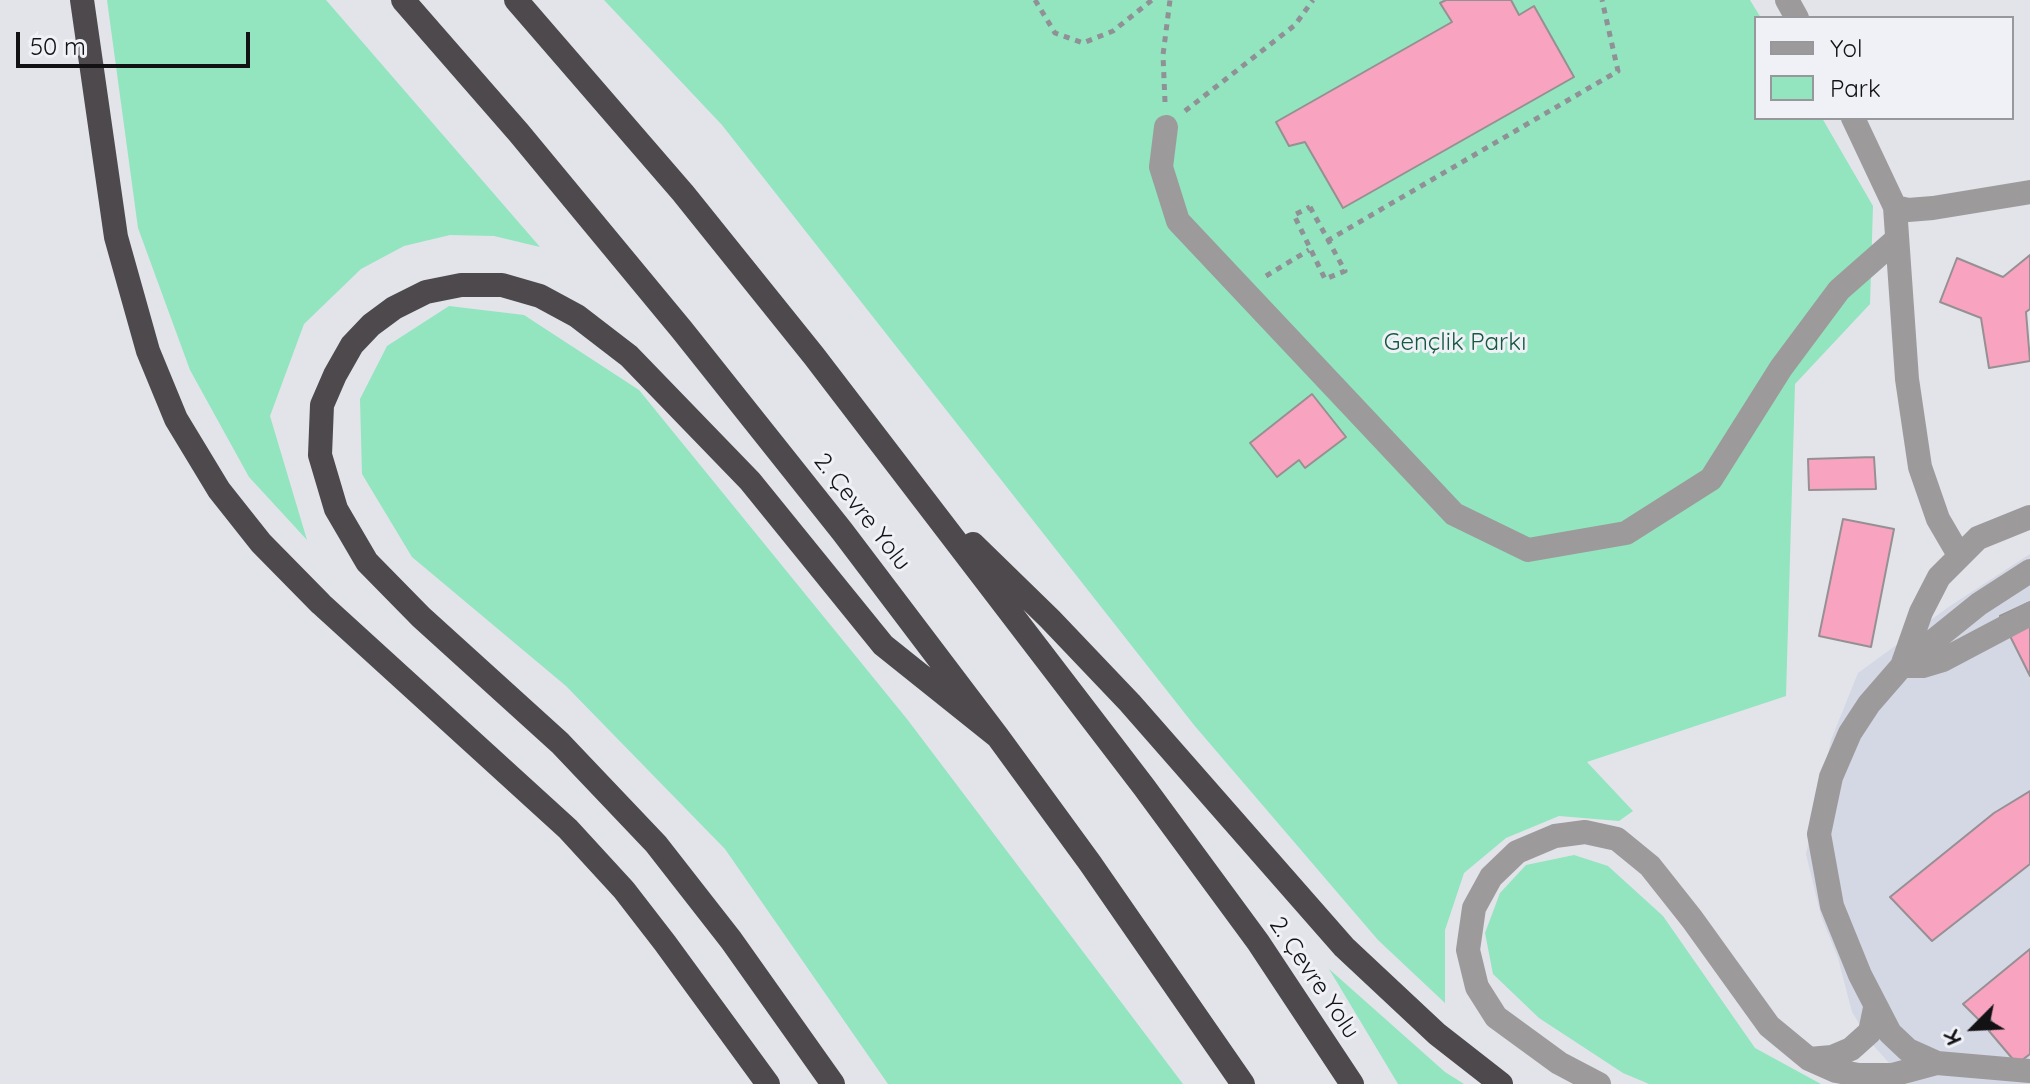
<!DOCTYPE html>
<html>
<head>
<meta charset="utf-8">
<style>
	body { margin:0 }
	#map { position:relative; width:2030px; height:1084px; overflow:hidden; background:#e2e4ea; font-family:Quicksand,sans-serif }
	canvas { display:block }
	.legend { position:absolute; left:1754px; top:16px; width:260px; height:104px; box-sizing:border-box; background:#f0f1f7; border:2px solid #97989c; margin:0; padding:10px 14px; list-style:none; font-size:24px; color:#121214 }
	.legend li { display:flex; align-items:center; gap:16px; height:40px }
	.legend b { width:40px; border:2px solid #97989c }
	.north { position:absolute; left:1934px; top:988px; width:80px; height:80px; -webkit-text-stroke:6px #f0f1f7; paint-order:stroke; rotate:246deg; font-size:22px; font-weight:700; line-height:32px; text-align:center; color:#121214 }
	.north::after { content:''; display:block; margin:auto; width:28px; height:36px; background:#121214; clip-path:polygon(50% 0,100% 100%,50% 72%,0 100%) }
	.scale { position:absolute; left:16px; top:32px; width:234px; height:36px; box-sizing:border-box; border:4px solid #121214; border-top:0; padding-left:10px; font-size:24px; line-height:28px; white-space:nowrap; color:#121214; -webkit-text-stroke:6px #f0f1f7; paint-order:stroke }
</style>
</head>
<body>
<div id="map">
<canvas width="2030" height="1084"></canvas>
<ul class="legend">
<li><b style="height:10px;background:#9d9a9c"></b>Yol</li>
<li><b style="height:22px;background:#92e5be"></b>Park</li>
</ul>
<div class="north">K</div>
<div class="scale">50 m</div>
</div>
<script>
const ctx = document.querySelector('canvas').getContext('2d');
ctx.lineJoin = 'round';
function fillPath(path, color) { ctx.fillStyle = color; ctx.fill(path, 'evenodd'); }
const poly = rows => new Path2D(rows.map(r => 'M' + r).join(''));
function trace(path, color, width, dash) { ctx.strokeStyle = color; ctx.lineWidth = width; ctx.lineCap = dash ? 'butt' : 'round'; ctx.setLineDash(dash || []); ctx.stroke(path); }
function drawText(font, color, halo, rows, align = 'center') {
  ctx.font = font + ' Quicksand,sans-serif'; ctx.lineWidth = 6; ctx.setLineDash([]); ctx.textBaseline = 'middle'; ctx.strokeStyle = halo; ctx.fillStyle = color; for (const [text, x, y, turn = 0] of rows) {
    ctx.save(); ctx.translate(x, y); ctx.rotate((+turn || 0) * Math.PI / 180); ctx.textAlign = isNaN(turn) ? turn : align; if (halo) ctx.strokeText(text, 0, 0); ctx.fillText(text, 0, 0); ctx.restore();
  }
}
fillPath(poly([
	[2030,554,2030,1084,1908,1084,1872,1044,1852,1012,1838,958,1821,916,1806,854,1831,740,1858,673,1950,606]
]), '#d4d7e4');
fillPath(poly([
	[107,0,326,0,540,247,494,236,450,235,404,246,361,269,304,324,270,416,307,540,249,477,190,370,138,228],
	[604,0,1750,0,1761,18,1756,18,1756,118,1822,118,1873,206,1870,304,1795,384,1786,696,1587,762,1633,811,1619,821,1559,816,1506,838,1464,873,1445,930,1445,1003,1378,940,1194,725,722,125],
	[449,306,524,315,639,390,907,719,1183,1084,888,1084,725,849,566,686,412,557,362,474,360,399,387,346],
	[1574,855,1608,866,1663,916,1755,1048,1821,1084,1649,1084,1623,1073,1539,1018,1493,974,1485,933,1500,893,1526,865],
	[1329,969,1445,1072,1464,1084,1398,1084]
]), '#92e5be');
const building = poly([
	[1446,0,1511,0,1519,15,1534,6,1574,77,1343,208,1305,142,1289,146,1276,122,1452,22,1440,3,1446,0],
	[2030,255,2030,309,2026,312,2030,361,1989,368,1981,318,1940,302,1957,258,2003,277,2030,255],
	[1312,394,1346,437,1305,468,1299,460,1277,477,1250,443,1312,394],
	[1874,457,1876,489,1809,490,1808,459,1874,457],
	[1843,519,1894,529,1871,647,1819,636,1843,519],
	[2030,602,2030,676,2000,616,2030,602],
	[2030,791,2030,864,1932,941,1890,897,1994,813,2030,791],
	[2030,949,2030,1054,2017,1064,1989,1031,1995,1026,1987,1014,1979,1020,1963,1004,2030,949]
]);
fillPath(building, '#f8a3c0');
trace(building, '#969092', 2);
trace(poly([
	[1035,0,1055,33,1083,43,1113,31,1152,0],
	[1165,102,1163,55,1170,0],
	[1185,111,1295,25,1313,0],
	[1310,207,1345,271,1325,279,1294,215,1310,207],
	[1327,241,1618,71,1602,0],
	[1266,276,1309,250]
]), '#909196', 5, [6, 6]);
trace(poly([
	[1787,0,1797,18],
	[1853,118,1895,207,1907,379,1920,467,1938,519,1959,555],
	[1166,127,1161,167,1178,221,1454,514,1528,550,1626,533,1711,479,1781,368,1839,290,1897,239],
	[1895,207,1908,210,1933,208,2030,192],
	[2030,571,1979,604,1902,666,1869,704,1850,733,1831,777,1819,834,1832,906,1860,975,1890,1033,1908,1050,1937,1063,2030,1071],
	[1902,666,1921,612,1939,577,1978,538,2030,517],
	[1902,666,1923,666,1943,660,2030,614],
	[1809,1059,1832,1057,1851,1049,1870,1032,1875,1008],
	[1599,1084,1559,1063,1496,1017,1477,987,1468,950,1474,908,1491,877,1517,852,1555,836,1585,832,1617,839,1650,866,1692,919,1769,1026,1809,1059,1836,1071,1859,1075,1892,1075,1937,1063]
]), '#9d9a9c', 24);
trace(poly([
	[82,0,116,237,148,351,176,419,219,490,261,543,321,604,568,829,624,890,665,943,768,1084],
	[403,0,519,133,682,330,842,531,998,737,1090,863,1243,1084],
	[516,0,683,193,814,356,1144,787,1258,942,1352,1084],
	[973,544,1050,619,1130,703,1344,947,1437,1034,1501,1084],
	[833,1084,731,940,656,844,560,743,421,617,367,562,336,509,320,455,322,405,335,375,352,345,371,325,394,308,426,292,461,285,502,285,540,296,577,316,629,356,750,481,883,645,998,737]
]), '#4d494c', 24);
drawText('24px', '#145a40', '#f0f1f7', [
	["Gençlik Parkı",1455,343]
]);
drawText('24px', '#121214', '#f0f1f7', [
	["2. Çevre Yolu",862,512,52],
	["2. Çevre Yolu",1314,978,56]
]);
</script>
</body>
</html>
